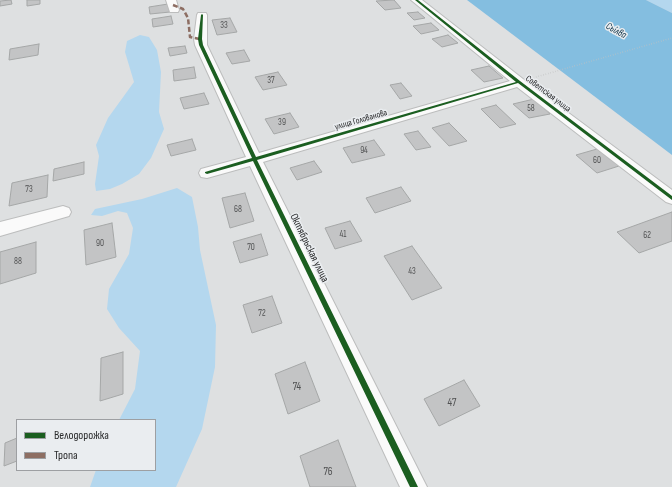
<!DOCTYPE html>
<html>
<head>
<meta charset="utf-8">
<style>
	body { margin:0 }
	#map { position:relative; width:672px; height:487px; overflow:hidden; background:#dee0e1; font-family:"Sofia Sans Condensed",sans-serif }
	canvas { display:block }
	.legend { position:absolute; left:16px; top:419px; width:140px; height:52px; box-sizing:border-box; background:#eaedf0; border:1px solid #9d9fa2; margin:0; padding:5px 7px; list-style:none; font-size:12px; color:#2a2b2c }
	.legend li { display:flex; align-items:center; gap:8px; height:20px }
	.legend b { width:20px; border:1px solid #9d9fa2 }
</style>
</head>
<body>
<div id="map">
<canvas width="672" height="487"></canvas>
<ul class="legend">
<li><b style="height:5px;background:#1b5e20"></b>Велодорожка</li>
<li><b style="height:5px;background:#8d6e63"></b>Тропа</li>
</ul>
</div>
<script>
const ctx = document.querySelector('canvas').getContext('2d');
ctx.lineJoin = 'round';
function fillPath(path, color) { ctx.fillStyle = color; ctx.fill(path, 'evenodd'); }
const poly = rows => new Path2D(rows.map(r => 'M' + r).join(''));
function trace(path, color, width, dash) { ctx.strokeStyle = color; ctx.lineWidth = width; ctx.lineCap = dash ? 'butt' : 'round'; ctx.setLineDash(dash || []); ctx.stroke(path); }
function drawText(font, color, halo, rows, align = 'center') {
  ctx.font = font + ' "Sofia Sans Condensed",sans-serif'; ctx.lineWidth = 3; ctx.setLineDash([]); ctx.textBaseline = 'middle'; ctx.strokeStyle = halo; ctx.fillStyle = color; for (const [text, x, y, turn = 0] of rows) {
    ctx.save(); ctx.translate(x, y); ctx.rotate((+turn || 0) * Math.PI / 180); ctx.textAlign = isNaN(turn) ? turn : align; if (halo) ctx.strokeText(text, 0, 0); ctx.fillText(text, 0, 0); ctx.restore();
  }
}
fillPath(poly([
	[646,0,672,0,672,13],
	[140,35,149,37,157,50,161,72,159,112,164,129,151,158,139,174,122,184,110,189,96,191,95,184,99,156,96,145,108,118,134,82,125,52,127,41],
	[177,188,192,197,198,227,200,250,216,325,215,367,202,429,176,487,90,487,96,470,155,470,155,420,119,420,135,389,140,351,119,328,107,309,109,289,129,254,133,228,127,213,118,211,102,216,91,215,95,209,142,199]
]), '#b4d7ee');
fillPath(poly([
	[467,0,646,0,672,13,672,155]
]), '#84bee0');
const building = poly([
	[11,0,12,4,0,6,0,1,11,0],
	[27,0,40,0,40,4,27,6,27,0],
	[394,0,401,8,385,10,376,1,394,0],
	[168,4,170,12,150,14,149,7,168,4],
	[418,12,425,18,414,20,407,13,418,12],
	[171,16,173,24,153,27,152,19,171,16],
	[230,18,237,32,217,35,212,20,230,18],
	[431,23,439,30,421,34,413,26,431,23],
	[448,35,458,43,442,47,432,39,448,35],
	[39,44,38,55,9,60,10,49,39,44],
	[185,46,187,53,170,56,168,48,185,46],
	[244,50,250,61,232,64,226,53,244,50],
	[489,66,503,78,484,82,471,70,489,66],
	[194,67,196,78,174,81,173,70,194,67],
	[278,72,287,85,263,90,255,77,278,72],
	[401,83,412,96,400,99,390,85,401,83],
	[204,93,209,104,184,109,180,98,204,93],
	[534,99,550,114,529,118,513,104,534,99],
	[496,105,516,124,500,128,481,109,496,105],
	[290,113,299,127,274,134,265,119,290,113],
	[449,123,467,141,449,146,432,128,449,123],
	[418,131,431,147,416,150,404,134,418,131],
	[192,139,196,150,171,156,167,145,192,139],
	[374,140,385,155,352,163,343,148,374,140],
	[597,149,619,166,597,173,576,155,597,149],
	[314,161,322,172,297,180,290,168,314,161],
	[84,162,84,174,53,181,54,169,84,162],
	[48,175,47,197,9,206,12,183,48,175],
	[401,187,411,201,375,213,366,198,401,187],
	[245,193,254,221,230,228,222,198,245,193],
	[672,212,672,241,639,253,617,232,672,212],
	[350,221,362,241,335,249,325,228,350,221],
	[112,223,116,257,86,265,84,230,112,223],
	[261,234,268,255,240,263,233,242,261,234],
	[36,242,36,273,0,284,0,252,36,242],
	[412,246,442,288,412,300,384,256,412,246],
	[272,296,282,323,252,333,243,305,272,296],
	[123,352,123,394,100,401,101,358,123,352],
	[305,362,320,401,288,414,275,374,305,362],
	[464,380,480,406,439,426,424,399,464,380],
	[17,438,17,461,4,466,5,443,17,438],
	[338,440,356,487,310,487,300,456,338,440]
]);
fillPath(building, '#c3c4c5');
trace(building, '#a5a7a7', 1);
const street = poly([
	[166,0,176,0,179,10,178,12,170,12,166,0],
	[411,0,422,0,523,79,672,190,672,204,666,202,517,87,263,162,427,487,400,487,250,166,207,178,201,177,199,173,201,169,246,157,195,45,194,39,197,15,198,13,206,13,207,15,207,45,259,153,510,81,411,0],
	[63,206,69,208,71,212,69,216,0,236,0,222,63,206]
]);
trace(street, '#bcbdbd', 2);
trace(poly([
	[536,77,672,38]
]), '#c0c1c1', 1.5, [0.5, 2]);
fillPath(street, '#fafafa');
trace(poly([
	[173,5,183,9,188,18,190,37,200,39]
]), '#8d6e63', 2.5, [5, 2.5]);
fillPath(poly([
	[415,0,418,0,520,81,672,196,672,200,518,83,257,160,418,487,410,487,253,161,207,174,205,173,205,172,252,158,199,45,198,39,201,15,202,14,203,15,202,39,203,45,256,157,516,82,415,0]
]), '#1b5e20');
drawText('9px', '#505152', null, [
	["33",224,26],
	["37",271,81],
	["58",531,109],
	["39",282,123],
	["94",364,151],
	["60",597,161],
	["73",29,190],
	["68",238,210],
	["41",343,235],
	["62",647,236],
	["90",100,244],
	["70",251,248],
	["88",18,262],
	["43",412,272],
	["72",262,314]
]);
drawText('9px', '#2a2b2c', '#eaedf0', [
	["Советская улица",548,94,37],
	["улица Голованова",361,120,-16]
]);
drawText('italic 10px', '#12364a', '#eaedf0', [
	["Сы́лва",616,31,29]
]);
drawText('11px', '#2a2b2c', '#eaedf0', [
	["Октябрьская улица",309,248,64]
]);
drawText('11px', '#505152', null, [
	["74",297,387],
	["47",452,403],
	["76",328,472]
]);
</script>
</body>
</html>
